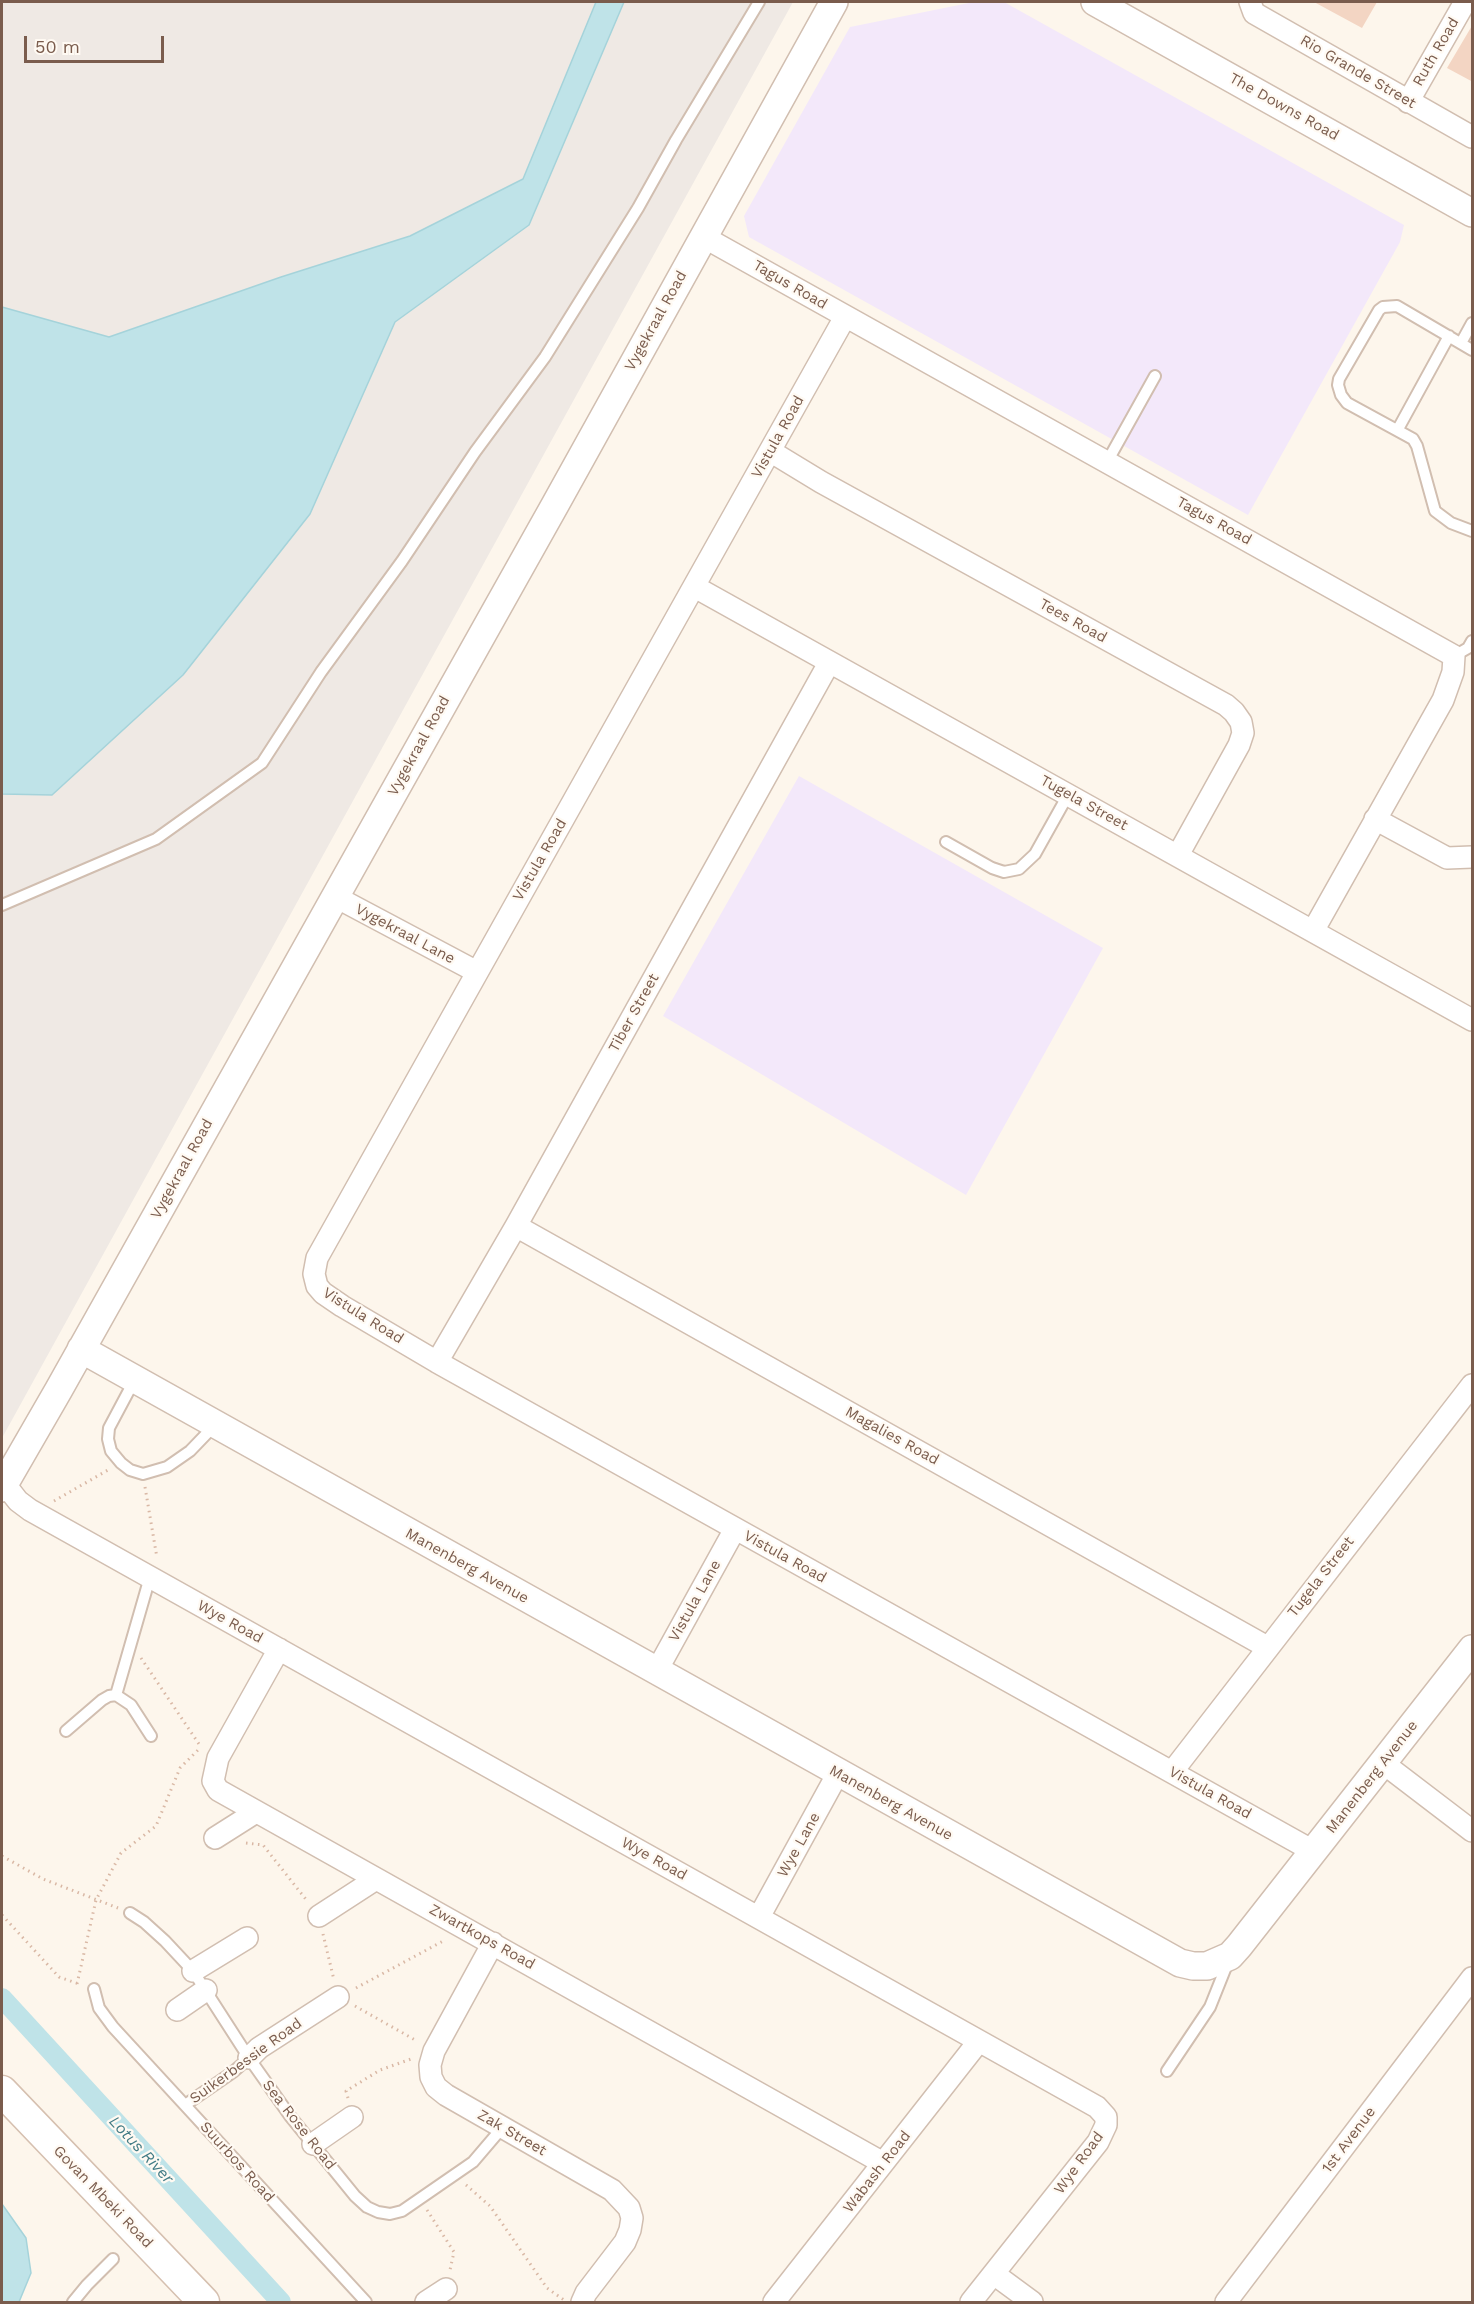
<!DOCTYPE html>
<html>
<head>
<meta charset="utf-8">
<style>
	body { margin:0 }
	#map { position:relative; width:1474px; height:2304px; overflow:hidden; background:#fdf6ec; font-family:"Work Sans",sans-serif }
	canvas { display:block }
	.frame { position:absolute; inset:0; border:3px solid #7a5c4d; pointer-events:none }
	.scale { position:absolute; left:24px; top:36px; width:140px; height:27px; box-sizing:border-box; border:3px solid #7a5c4d; border-top:0; padding-left:8px; font-size:18px; line-height:21px; white-space:nowrap; color:#7a5c4d; -webkit-text-stroke:4px #fffaf3; paint-order:stroke }
</style>
</head>
<body>
<div id="map">
<canvas width="1474" height="2304"></canvas>
<div class="frame"></div>
<div class="scale">50 m</div>
</div>
<script>
const ctx = document.querySelector('canvas').getContext('2d');
ctx.lineJoin = 'round';
function fillPath(path, color) { ctx.fillStyle = color; ctx.fill(path, 'evenodd'); }
const poly = rows => new Path2D(rows.map(r => 'M' + r).join(''));
function trace(path, color, width, dash) { ctx.strokeStyle = color; ctx.lineWidth = width; ctx.lineCap = dash ? 'butt' : 'round'; ctx.setLineDash(dash || []); ctx.stroke(path); }
function drawText(font, color, halo, rows, align = 'center') {
  ctx.font = font + ' "Work Sans",sans-serif'; ctx.lineWidth = 4.5; ctx.setLineDash([]); ctx.textBaseline = 'middle'; ctx.strokeStyle = halo; ctx.fillStyle = color; for (const [text, x, y, turn = 0] of rows) {
    ctx.save(); ctx.translate(x, y); ctx.rotate((+turn || 0) * Math.PI / 180); ctx.textAlign = isNaN(turn) ? turn : align; if (halo) ctx.strokeText(text, 0, 0); ctx.fillText(text, 0, 0); ctx.restore();
  }
}
fillPath(poly([
	[2,2,793,2,2,1438]
]), '#efe9e4');
fillPath(poly([
	[974,2,1004,2,1404,225,1400,242,1248,515,749,237,744,216,850,27],
	[799,776,1103,948,966,1195,663,1016]
]), '#f3e8fa');
const water = poly([
	[596,2,624,2,529,225,395,322,310,514,183,675,52,795,2,794,2,307,109,337,281,277,410,236,523,179,596,2],
	[2,2204,26,2238,31,2273,19,2302,2,2302,2,2204]
]);
fillPath(water, '#bfe3e8');
trace(water, '#a5d3da', 1.5);
trace(poly([
	[2,1998,281,2302]
]), '#bfe3e8', 20);
fillPath(poly([
	[1314,2,1377,2,1362,28],
	[1473,24,1473,82,1447,68]
]), '#f3d5c3');
const service = poly([
	[1461,343,1472,323],
	[1472,350,1397,306,1383,307,1379,310,1339,379,1338,385,1341,395,1347,403,1413,439,1417,446,1435,511,1451,523,1472,531],
	[1398,429,1449,336],
	[1107,462,1155,376],
	[1454,656,1468,648,1472,641],
	[946,842,992,868,1004,872,1019,869,1035,854,1068,795],
	[2,905,156,839,262,763,321,672,402,561,475,452,545,357,638,208,676,140,759,2],
	[134,1381,109,1428,108,1439,111,1451,121,1463,130,1470,143,1474,167,1467,190,1451,215,1425],
	[116,1695,150,1577],
	[66,1731,102,1700,109,1696,116,1695,131,1705,151,1736],
	[130,1913,144,1922,165,1941,193,1971,249,2058,290,2116,355,2196,367,2207,378,2212,390,2214,402,2211,473,2162,502,2128],
	[94,1989,99,2008,113,2027,366,2302],
	[1167,2071,1210,2007,1228,1962],
	[185,2105,233,2072,249,2058],
	[73,2302,87,2285,113,2259]
]);
const minor = poly([
	[1250,2,1254,13,1472,137],
	[1408,102,1465,2],
	[702,236,1454,656,1453,672,1443,700,1313,931],
	[845,317,317,1258,314,1274,317,1286,323,1293,342,1306,437,1362,1313,1851],
	[770,451,821,482,1226,705,1234,712,1241,722,1243,733,1239,745,1178,855],
	[695,587,1472,1020],
	[1375,819,1447,858,1472,857],
	[334,896,477,972],
	[516,1226,1267,1647],
	[437,1362,516,1226,829,663],
	[4,1483,18,1501,30,1510,1097,2107,1106,2117,1106,2125,1098,2142,971,2302],
	[279,1649,218,1758,213,1781,218,1790,883,2163],
	[656,1672,735,1529],
	[1383,1763,1472,1831],
	[1172,1772,1472,1385],
	[215,1838,256,1812],
	[319,1916,376,1879],
	[759,1917,838,1773],
	[493,1943,434,2051,430,2065,431,2077,436,2087,446,2095,612,2190,629,2208,632,2218,630,2230,625,2242,586,2293,582,2302],
	[193,1971,247,1938],
	[177,2010,206,1990],
	[249,2058,259,2048,338,1997],
	[313,2144,352,2117],
	[994,2274,1032,2302],
	[426,2302,446,2289],
	[774,2302,979,2041],
	[1226,2302,1472,1978]
]);
const tertiary = poly([
	[1095,2,1472,213],
	[81,1349,1180,1963,1193,1966,1207,1966,1230,1956,1239,1946,1472,1649],
	[2,1488,58,1391,555,505,834,2]
]);
const secondary = poly([
	[2,2091,204,2302]
]);
trace(service, '#d1beb0', 14);
trace(minor, '#d1beb0', 24);
trace(tertiary, '#d1beb0', 30);
trace(secondary, '#d6c0b0', 33);
trace(poly([
	[145,1487,157,1558],
	[54,1501,108,1470],
	[141,1658,201,1747],
	[246,1843,263,1845,308,1902],
	[2,1856,43,1879,118,1908],
	[2,1915,59,1977,79,1984],
	[323,1934,334,1980],
	[77,1984,96,1900,121,1853,156,1826,180,1768,200,1748],
	[356,1988,445,1940],
	[355,2006,417,2041],
	[348,2098,346,2091,380,2070,411,2059],
	[466,2185,490,2206,547,2288,564,2300],
	[427,2210,454,2252,450,2270]
]), '#d9b8a5', 3, [1.5, 4.5]);
trace(service, '#fff', 10);
trace(minor, '#fff', 21);
trace(tertiary, '#fff', 27);
trace(secondary, '#fff', 30);
drawText('15px', '#7a5c4d', '#fffaf3', [
	["Ruth Road",1436,52,-60],
	["Rio Grande Street",1358,72,30],
	["The Downs Road",1284,107,29],
	["Tagus Road",790,285,30],
	["Vygekraal Road",656,321,-61],
	["Vistula Road",778,437,-61],
	["Tagus Road",1214,521,29],
	["Tees Road",1073,621,29],
	["Vygekraal Road",419,746,-61],
	["Tugela Street",1084,803,29],
	["Vistula Road",540,860,-60],
	["Vygekraal Lane",405,934,28],
	["Tiber Street",634,1013,-61],
	["Vygekraal Road",182,1169,-61],
	["Vistula Road",363,1316,32],
	["Magalies Road",892,1436,29],
	["Vistula Road",785,1557,29],
	["Manenberg Avenue",467,1566,29],
	["Tugela Street",1321,1577,-52],
	["Vistula Lane",695,1601,-61],
	["Wye Road",230,1622,29],
	["Manenberg Avenue",1372,1777,-52],
	["Vistula Road",1210,1793,29],
	["Manenberg Avenue",891,1803,29],
	["Wye Lane",799,1845,-61],
	["Wye Road",654,1859,29],
	["Zwartkops Road",482,1937,29],
	["Suikerbessie Road",246,2061,-36],
	["Sea Rose Road",299,2125,52],
	["Zak Street",512,2133,30],
	["1st Avenue",1349,2140,-53],
	["Suurbos Road",237,2162,48],
	["Wye Road",1079,2163,-54],
	["Wabash Road",877,2172,-52],
	["Govan Mbeki Road",103,2197,46]
]);
drawText('italic 16px', '#437c86', '#fffaf3', [
	["Lotus River",141,2150,47]
]);
</script>
</body>
</html>
